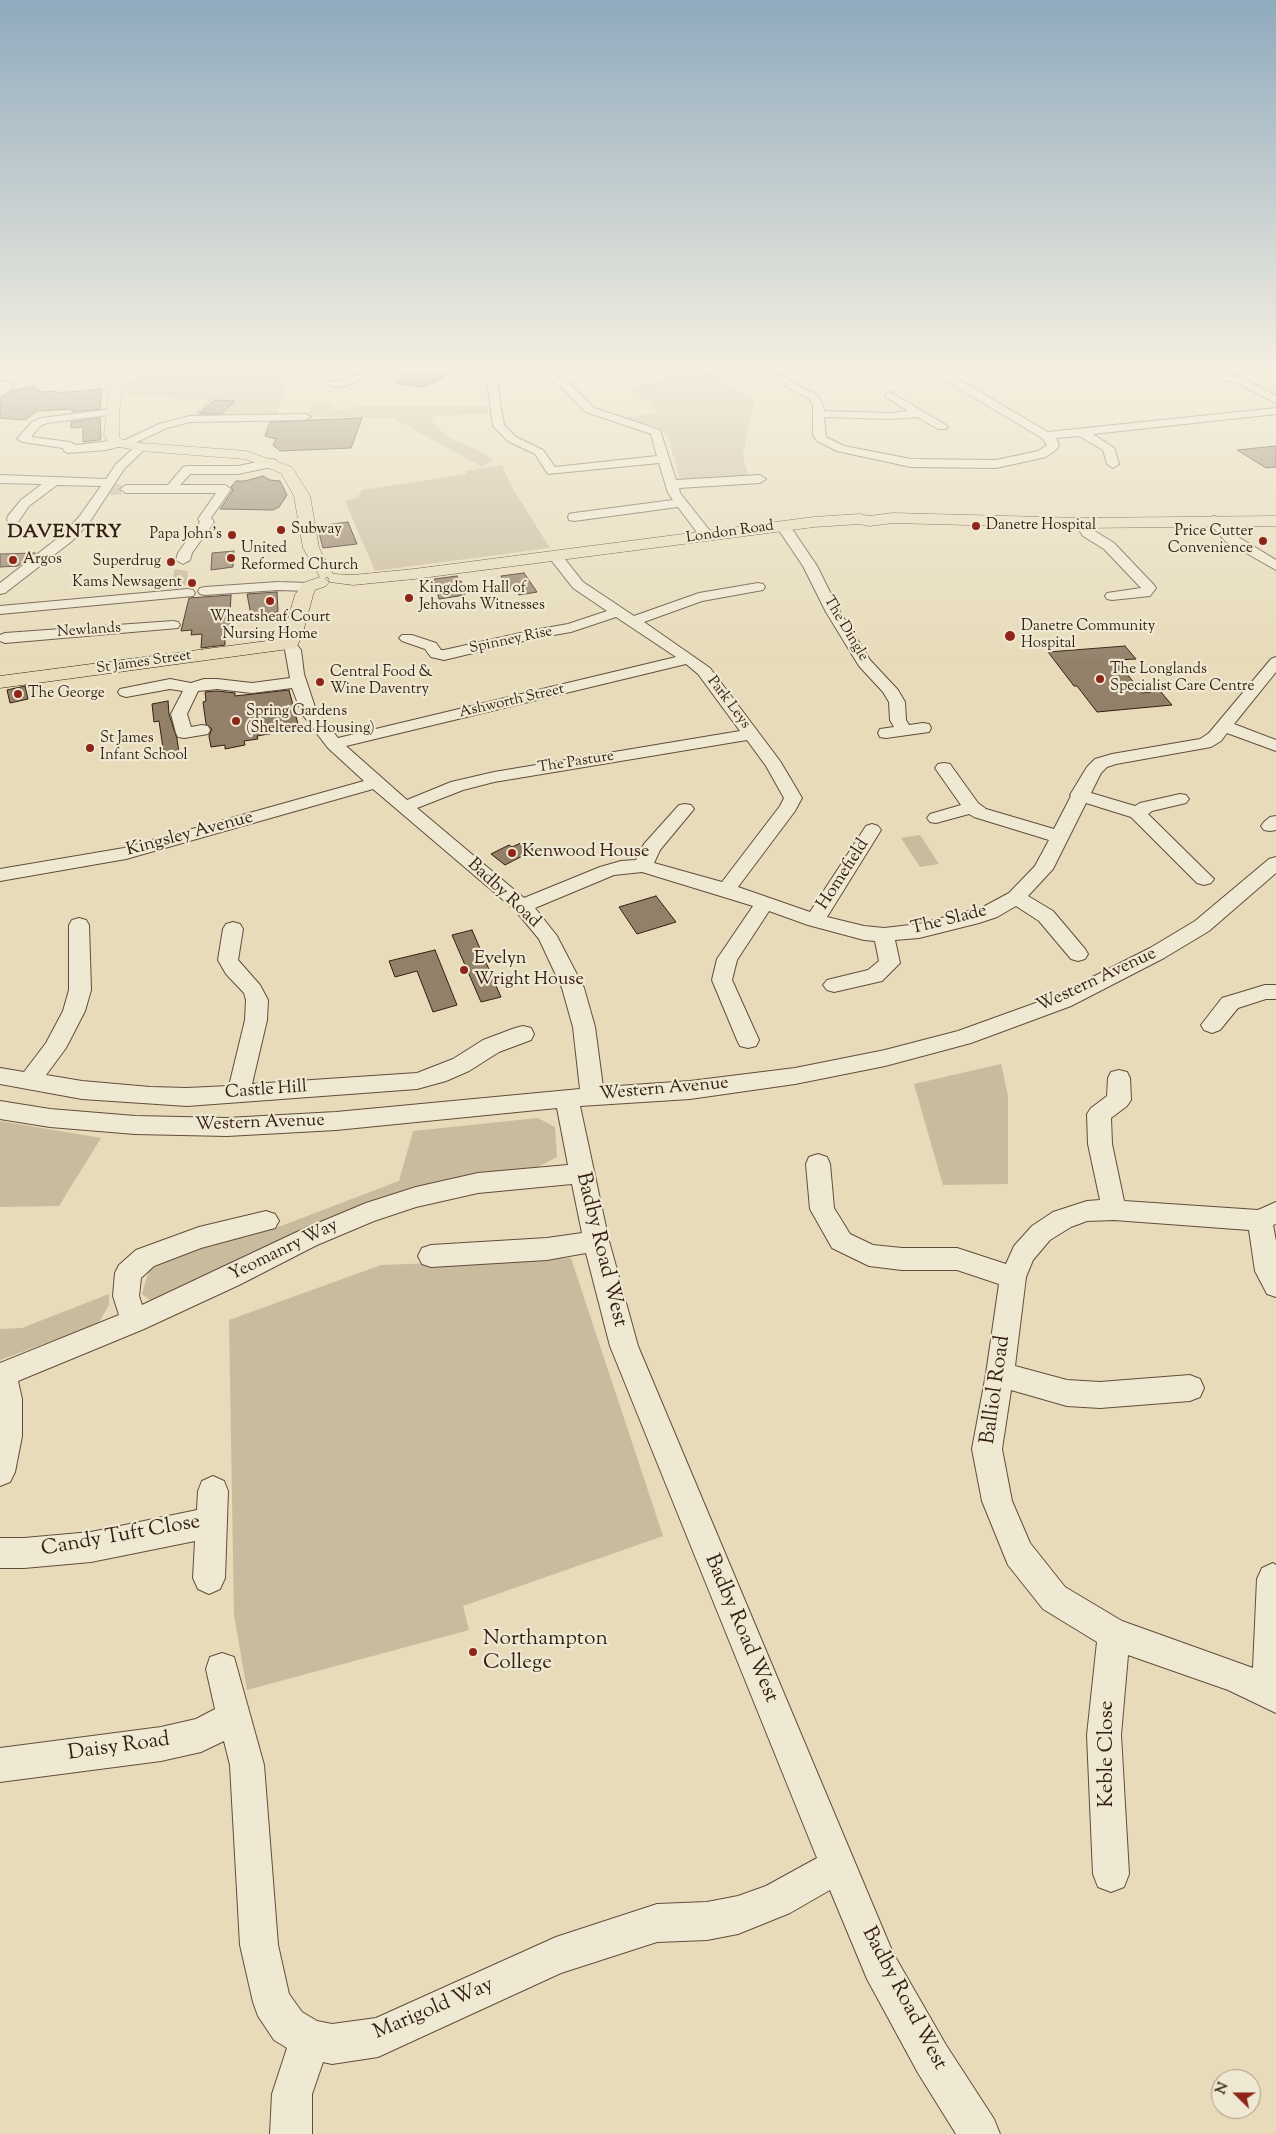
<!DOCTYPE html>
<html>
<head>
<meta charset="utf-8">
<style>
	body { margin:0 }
	#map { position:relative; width:1276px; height:2134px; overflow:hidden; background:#e7dbb9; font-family:"Sorts Mill Goudy",serif }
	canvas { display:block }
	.north { position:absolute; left:1211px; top:2069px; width:50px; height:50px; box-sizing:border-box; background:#efe8d2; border:1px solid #a59785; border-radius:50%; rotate:292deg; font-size:14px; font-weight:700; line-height:20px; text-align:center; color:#351e12 }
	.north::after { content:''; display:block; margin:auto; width:18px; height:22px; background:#8f2418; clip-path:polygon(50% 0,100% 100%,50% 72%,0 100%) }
</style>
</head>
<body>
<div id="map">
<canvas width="1276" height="2134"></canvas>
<div class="north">N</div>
</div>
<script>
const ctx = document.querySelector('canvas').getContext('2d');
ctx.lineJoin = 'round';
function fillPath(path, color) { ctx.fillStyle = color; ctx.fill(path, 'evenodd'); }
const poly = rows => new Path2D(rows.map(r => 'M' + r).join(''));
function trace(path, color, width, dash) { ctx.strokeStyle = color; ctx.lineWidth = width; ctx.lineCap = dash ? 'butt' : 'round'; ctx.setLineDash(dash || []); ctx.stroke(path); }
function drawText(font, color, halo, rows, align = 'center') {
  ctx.font = font + ' "Sorts Mill Goudy",serif'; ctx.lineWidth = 4.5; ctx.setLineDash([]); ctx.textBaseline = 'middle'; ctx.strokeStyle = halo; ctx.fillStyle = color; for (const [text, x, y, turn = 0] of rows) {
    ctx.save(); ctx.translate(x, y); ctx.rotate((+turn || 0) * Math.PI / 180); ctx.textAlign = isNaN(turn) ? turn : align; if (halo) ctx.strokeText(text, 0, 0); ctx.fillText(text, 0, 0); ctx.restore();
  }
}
fillPath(poly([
	[154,367,289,367,277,415,192,416,207,400,124,394,130,382],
	[686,367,698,367,754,400,743,455,748,476,720,481,680,481,668,436,657,426,621,418,659,412,629,388,662,380],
	[317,401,331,404,331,410,352,409,355,407,488,405,487,414,431,416,435,427,453,440,474,448,494,460,482,467,393,418,289,416,291,413,310,412,311,402],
	[502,465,513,489,550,548,375,571,345,501,357,498,362,490,467,474,465,471],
	[920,835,939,864,920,867,901,838],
	[1001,1064,1008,1096,1008,1184,943,1185,914,1084],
	[538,1118,555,1127,557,1157,538,1167,482,1173,154,1303,142,1294,149,1270,174,1255,281,1226,399,1181,413,1131],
	[0,1121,101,1138,59,1206,0,1207],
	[571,1258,663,1536,463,1606,469,1630,247,1690,234,1615,229,1320,381,1265],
	[109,1294,109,1305,98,1324,0,1360,0,1329,22,1328]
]), '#c9bb9d');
const building = poly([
	[410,372,423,372,445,376,425,387,394,383,410,372],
	[34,386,41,392,57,391,57,393,102,389,100,409,72,412,72,409,37,411,25,420,0,418,0,399,12,391,34,386],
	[215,400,235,401,221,414,199,414,215,400],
	[100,418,101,439,99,440,83,442,83,427,71,428,71,422,100,418],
	[362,418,351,448,280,451,273,445,276,439,265,436,270,422,362,418],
	[1276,446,1276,467,1266,468,1237,450,1276,446],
	[263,476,270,480,280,481,287,495,279,507,273,510,220,509,233,490,231,487,236,481,245,481,263,476],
	[348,522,357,544,323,548,317,526,348,522],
	[234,551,233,567,211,570,212,553,234,551],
	[35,553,18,566,0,567,0,554,35,553],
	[524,573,537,592,519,595,515,590,510,591,501,576,524,573],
	[457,576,459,581,461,581,466,593,464,593,465,595,439,599,434,579,457,576],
	[277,592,278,612,251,615,247,594,277,592],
	[231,595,229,635,225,636,225,645,201,648,202,634,191,635,192,630,181,631,189,598,231,595],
	[1125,646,1136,659,1116,660,1142,693,1160,691,1172,705,1097,712,1077,686,1074,686,1048,652,1125,646],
	[25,686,28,699,10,703,7,690,25,686],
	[289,690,298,724,285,727,286,731,257,736,258,739,244,741,245,745,225,749,225,745,211,747,209,736,212,729,206,724,203,702,206,701,205,692,217,691,235,693,235,696,289,690],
	[168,701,169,714,177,739,179,753,164,755,159,721,154,722,152,704,168,701],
	[523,842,534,850,505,865,491,854,509,845,512,847,523,842],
	[656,896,676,922,637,934,619,907,656,896],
	[472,930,501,997,481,1002,452,935,472,930],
	[435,950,457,1005,433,1012,417,971,395,977,389,961,435,950]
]);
fillPath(building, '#928069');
trace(building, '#351e12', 1);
trace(poly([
	[110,490,126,489]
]), '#c3b598', 11, [11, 5.5]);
trace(poly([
	[179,584,183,560]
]), '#c3b598', 14, [14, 8]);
const minor = poly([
	[505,367,519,367,502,376,497,383,504,425,516,437,543,450,555,467,657,456,651,434,586,412,561,387,531,367,543,367,569,383,594,408,660,430,676,480,760,475,766,479,760,483,679,488,680,493,714,536,707,540,702,539,678,507,574,521,569,520,568,517,569,514,574,513,673,500,668,493,659,463,548,474,535,454,508,441,493,426,487,383,494,372,505,367],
	[633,367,643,367,651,382,650,384,642,384,633,367],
	[752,367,765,367,817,395,823,405,824,411,890,413,908,411,886,397,885,395,886,393,890,392,946,425,948,427,946,429,938,429,917,417,890,419,824,417,826,437,844,446,911,459,996,460,1038,451,1047,445,1042,438,943,379,921,374,874,370,869,367,921,368,951,375,1048,432,1276,408,1276,414,1093,434,1114,448,1119,464,1113,468,1107,464,1103,450,1079,436,1056,438,1059,445,1057,449,1046,457,996,468,911,467,837,451,817,441,813,435,813,405,809,399,752,367],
	[1190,367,1219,371,1245,379,1276,396,1276,403,1237,383,1190,371,1190,367],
	[370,369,399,372,404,375,399,378,371,375,345,386,333,387,328,384,329,382,343,380,370,369],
	[0,381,13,383,14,385,4,395,0,396,0,381],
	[112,409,116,410,118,412,116,414,47,423,40,426,31,437,70,442,76,445,119,440,123,441,159,424,190,416,305,414,311,417,305,420,190,422,167,428,126,447,121,446,106,450,68,453,64,451,63,448,23,442,17,439,32,422,41,418,112,409],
	[141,443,147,447,145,449,124,469,89,523,72,541,5,593,0,594,0,583,62,535,79,517,101,486,57,485,29,506,18,522,13,523,8,522,7,519,8,516,21,500,42,484,0,483,0,475,106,479,116,464,137,445,141,443],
	[272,459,276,460,278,463,276,466,238,474,190,474,180,485,225,485,231,489,211,518,214,522,192,553,190,560,183,564,176,560,178,553,200,522,198,519,216,493,126,493,120,489,126,485,168,485,183,467,187,466,238,466,272,459],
	[1213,516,1218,517,1235,535,1276,560,1276,570,1225,541,1207,520,1213,516],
	[1081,519,1086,520,1093,530,1114,543,1154,585,1156,588,1150,596,1112,600,1107,599,1105,596,1107,593,1141,588,1104,549,1083,536,1074,523,1081,519],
	[783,522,788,523,817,566,840,612,870,660,898,690,905,702,906,720,909,725,923,723,929,724,931,728,929,732,886,738,880,737,878,733,880,729,894,727,890,720,889,702,883,692,859,666,826,612,803,566,776,526,783,522],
	[555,552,560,553,583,582,634,616,699,593,758,583,763,584,765,587,763,590,702,601,644,622,710,668,780,761,802,798,795,811,738,887,810,912,866,826,872,824,878,826,881,830,827,917,864,926,884,928,919,924,983,907,1009,893,1035,866,1049,840,974,817,969,814,936,823,930,822,927,818,930,814,961,805,935,768,938,764,944,763,950,764,978,803,986,809,1054,829,1071,796,1070,795,1087,767,1095,759,1112,754,1200,739,1209,733,1271,659,1276,657,1276,672,1234,724,1276,740,1276,751,1227,733,1221,741,1211,747,1116,764,1107,767,1101,773,1091,793,1135,806,1140,803,1180,794,1186,795,1189,799,1186,803,1152,811,1148,814,1214,879,1211,883,1204,885,1197,883,1131,817,1086,803,1053,869,1028,896,1053,911,1085,949,1088,954,1085,959,1078,961,1071,959,1039,921,1016,906,997,917,979,923,919,938,895,940,900,963,882,981,834,992,827,990,823,985,827,980,868,970,879,961,875,941,864,940,808,925,769,911,737,960,732,980,759,1040,756,1046,748,1048,740,1046,737,1040,712,980,717,959,753,906,642,872,614,875,535,908,557,936,584,988,595,1027,603,1087,690,1081,795,1068,885,1050,958,1031,1055,996,1150,948,1195,921,1269,859,1276,857,1276,873,1209,931,1164,958,1071,1006,971,1043,885,1066,795,1084,690,1099,580,1106,609,1241,638,1346,893,1953,946,2045,994,2119,1000,2134,956,2134,918,2073,867,1979,830,1890,790,1913,738,1934,707,1940,657,1942,561,1973,378,2057,332,2064,323,2062,312,2094,312,2134,270,2134,272,2094,287,2048,274,2040,258,2016,253,2002,240,1945,230,1765,224,1741,201,1752,161,1761,0,1782,0,1748,161,1727,196,1719,215,1709,206,1669,210,1657,222,1653,234,1657,264,1765,278,1945,289,1994,302,2012,317,2021,332,2024,376,2018,556,1937,657,1904,707,1902,738,1896,766,1886,817,1858,610,1346,586,1253,547,1260,431,1267,422,1264,418,1256,422,1248,431,1245,547,1238,582,1233,572,1184,478,1193,416,1207,374,1221,317,1245,239,1285,144,1329,18,1381,22,1399,22,1436,15,1472,10,1482,0,1486,0,1363,119,1315,113,1296,115,1273,119,1265,136,1250,199,1227,266,1211,275,1214,279,1221,275,1228,201,1248,154,1266,141,1278,139,1296,142,1305,299,1231,366,1203,416,1187,478,1173,568,1165,557,1108,336,1130,227,1136,135,1134,50,1127,0,1119,0,1101,50,1109,135,1116,227,1118,336,1112,580,1089,573,1027,562,988,539,939,515,910,373,789,126,859,0,881,0,869,124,848,364,781,328,748,302,714,292,688,252,693,217,689,198,691,187,714,191,727,202,725,208,726,210,730,208,734,184,738,178,737,176,733,171,714,183,691,170,689,126,697,120,695,118,692,120,689,170,679,191,683,204,679,217,679,252,683,290,678,285,650,281,644,284,641,289,639,294,641,301,650,304,674,316,710,338,738,676,657,616,617,571,632,536,638,444,660,431,657,425,649,402,641,399,638,402,635,412,635,436,643,441,650,444,650,534,630,568,624,607,611,573,588,548,556,555,552],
	[686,664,698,674,740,731,494,772,451,782,407,800,346,746,686,664],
	[747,740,766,766,784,798,780,806,722,882,654,863,660,850,694,809,691,805,685,804,679,805,644,844,636,860,621,861,600,867,524,898,417,808,463,790,494,782,747,740],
	[278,582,309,583,314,584,316,587,314,590,309,591,278,590,205,595,200,594,198,591,200,588,205,587,278,582],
	[188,589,193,590,195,593,193,596,0,614,0,606,188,589],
	[173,621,178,622,180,625,178,628,5,643,0,641,0,635,5,633,173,621],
	[1276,816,1276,830,1270,831,1264,830,1261,826,1264,822,1270,817,1276,816],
	[79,918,86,920,89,925,91,990,85,1011,66,1048,46,1075,82,1081,150,1087,187,1088,229,1086,245,1020,246,1000,244,993,226,974,218,960,223,929,226,924,233,922,240,924,243,929,238,960,260,985,268,1000,267,1020,252,1084,417,1073,453,1059,483,1040,515,1028,523,1026,531,1028,534,1034,531,1040,499,1052,469,1071,446,1081,417,1089,187,1106,82,1099,0,1084,0,1068,24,1072,46,1043,63,1011,69,990,69,925,72,920,79,918],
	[1265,985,1276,985,1276,999,1266,999,1238,1008,1220,1030,1212,1033,1204,1030,1201,1025,1222,998,1265,985],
	[1119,1070,1127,1072,1130,1078,1131,1100,1127,1106,1111,1118,1112,1144,1124,1201,1258,1210,1276,1202,1276,1224,1273,1225,1276,1241,1276,1297,1267,1294,1255,1271,1249,1230,1114,1220,1087,1221,1071,1227,1050,1240,1033,1260,1026,1277,1015,1366,1067,1380,1100,1382,1190,1375,1200,1379,1204,1388,1200,1397,1190,1401,1100,1408,1067,1406,1011,1390,1002,1449,1012,1501,1030,1543,1065,1587,1122,1621,1253,1668,1257,1579,1262,1568,1273,1563,1276,1565,1276,1713,1228,1690,1128,1655,1121,1735,1129,1874,1124,1887,1111,1892,1098,1887,1093,1874,1087,1735,1097,1642,1043,1609,1008,1565,982,1501,972,1449,986,1374,999,1284,957,1270,902,1270,869,1266,832,1248,810,1209,806,1164,809,1157,818,1154,827,1157,830,1164,834,1208,850,1234,873,1245,902,1248,957,1248,1006,1264,1014,1246,1032,1226,1053,1212,1087,1201,1100,1200,1088,1144,1087,1114,1091,1108,1107,1096,1108,1078,1111,1072,1119,1070],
	[213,1476,224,1481,228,1491,225,1578,220,1589,209,1594,198,1589,193,1578,195,1541,91,1562,24,1568,0,1568,0,1538,24,1538,91,1532,197,1510,198,1491,202,1481,213,1476]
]);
const major = poly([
	[136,367,151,367,126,384,123,389,119,412,119,437,123,440,141,443,246,451,292,467,310,496,319,548,333,574,353,575,414,569,814,517,860,514,869,516,893,513,1081,518,1276,516,1276,526,1081,528,893,523,869,526,860,524,814,527,414,579,353,585,330,582,328,577,325,578,329,582,326,586,315,590,313,595,302,636,296,648,0,688,0,676,282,639,295,595,303,583,320,577,303,548,294,496,281,473,245,459,141,451,114,446,108,442,104,435,109,389,116,378,136,367],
	[1172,367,1236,367,1230,371,1207,374,1178,371,1172,367]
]);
trace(minor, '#624d3c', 2);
trace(major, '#351e12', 1);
fillPath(minor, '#efe8d2');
fillPath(major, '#e7dbb9');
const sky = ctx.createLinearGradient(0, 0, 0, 666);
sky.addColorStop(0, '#8faabe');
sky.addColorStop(0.55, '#f4efe0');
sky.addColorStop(1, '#f4efe000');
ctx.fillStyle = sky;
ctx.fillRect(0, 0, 1276, 666);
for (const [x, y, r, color] of [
	[976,526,5,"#8f2418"],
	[281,530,5,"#8f2418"],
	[232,535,5,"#8f2418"],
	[1263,541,5,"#8f2418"],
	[231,558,5,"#8f2418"],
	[13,560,5,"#8f2418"],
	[171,562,5,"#8f2418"],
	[192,583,5,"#8f2418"],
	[409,598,5,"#8f2418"],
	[270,601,5,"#8f2418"],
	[1010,636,6,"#8f2418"],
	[1100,679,5,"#8f2418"],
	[320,682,5,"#8f2418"],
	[18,694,5,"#8f2418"],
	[236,721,5,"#8f2418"],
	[90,748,5,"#8f2418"],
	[512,853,5,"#8f2418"],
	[464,970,5,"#8f2418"],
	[473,1652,5,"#8f2418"]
]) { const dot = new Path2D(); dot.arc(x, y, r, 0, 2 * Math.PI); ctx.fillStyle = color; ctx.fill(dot); trace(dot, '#efe8d2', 2); }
drawText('15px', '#351e12', '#efe8d2', [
	["Danetre Hospital",986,526],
	["Subway",291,530],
	["Price Cutter",1253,532,"right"],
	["Convenience",1253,549,"right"],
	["Papa John's",222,535,"right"],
	["United",241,549],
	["Reformed Church",241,566],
	["Argos",23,560],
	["Superdrug",161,562,"right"],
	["Kams Newsagent",182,583,"right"],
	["Kingdom Hall of",419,589],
	["Jehovahs Witnesses",419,606],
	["Wheatsheaf Court",270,618,"center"],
	["Nursing Home",270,635,"center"],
	["Danetre Community",1021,627],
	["Hospital",1021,644],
	["The Longlands",1110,670],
	["Specialist Care Centre",1110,687],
	["Central Food &",330,673],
	["Wine Daventry",330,690],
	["The George",28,694],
	["Spring Gardens",246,712],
	["(Sheltered Housing)",246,729],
	["St James",100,739],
	["Infant School",100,756]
], 'left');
drawText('15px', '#351e12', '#efe8d2', [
	["London Road",730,533,-8],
	["The Dingle",845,629,59],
	["Newlands",89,631,-4],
	["Spinney Rise",511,641,-12],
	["St James Street",144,663,-8],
	["Ashworth Street",512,702,-13],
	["Park Leys",728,703,53],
	["The Pasture",576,763,-9]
]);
drawText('18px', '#351e12', '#efe8d2', [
	["Kingsley Avenue",190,835,-15],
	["Homefield",844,875,-57],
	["Badby Road",503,894,43],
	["The Slade",949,921,-14],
	["Western Avenue",1097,981,-25],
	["Western Avenue",664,1090,-5],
	["Castle Hill",266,1091,-4],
	["Western Avenue",260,1124,-2],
	["Yeomanry Way",284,1251,-26]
]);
drawText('18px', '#351e12', '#efe8d2', [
	["Kenwood House",522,853],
	["Evelyn",474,960],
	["Wright House",474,981]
], 'left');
ctx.letterSpacing = '1px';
drawText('bold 19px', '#351e12', '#efe8d2', [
	["DAVENTRY",65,534]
]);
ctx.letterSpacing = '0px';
drawText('21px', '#351e12', '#efe8d2', [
	["Badby Road West",600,1250,76],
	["Balliol Road",997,1390,-82],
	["Candy Tuft Close",121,1537,-10],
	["Badby Road West",740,1629,67],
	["Daisy Road",119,1748,-8],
	["Keble Close",1108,1754,-90],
	["Badby Road West",903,1999,62],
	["Marigold Way",434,2010,-23]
]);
drawText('21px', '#351e12', '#efe8d2', [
	["Northampton",483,1640],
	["College",483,1664]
], 'left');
</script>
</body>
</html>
